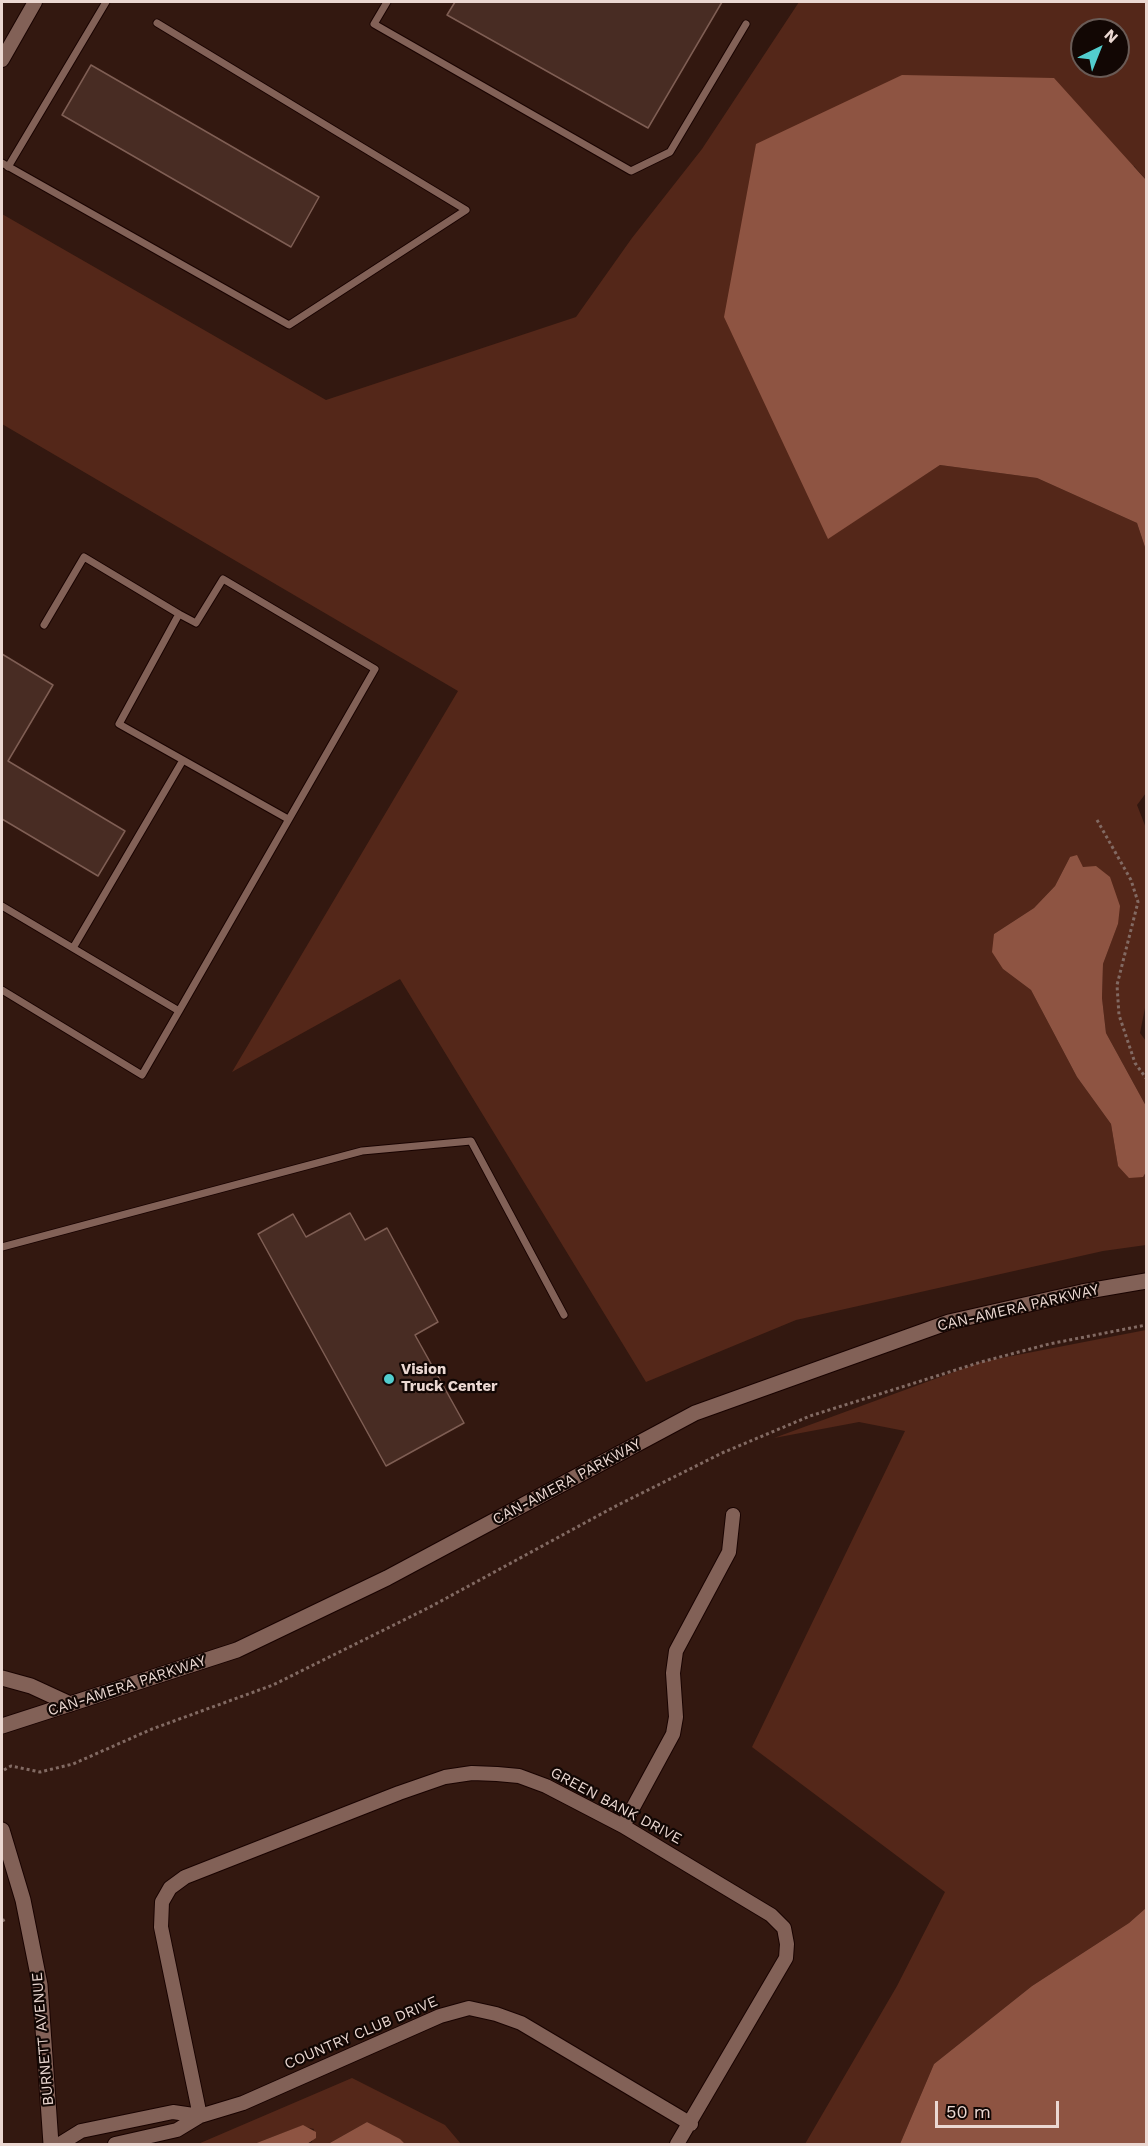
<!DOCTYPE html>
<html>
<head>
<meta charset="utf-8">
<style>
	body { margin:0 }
	#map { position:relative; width:1148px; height:2146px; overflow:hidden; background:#331810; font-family:"Work Sans",sans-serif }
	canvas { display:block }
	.frame { position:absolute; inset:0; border:3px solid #ebd8d2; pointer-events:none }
	.north { position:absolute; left:1070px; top:18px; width:60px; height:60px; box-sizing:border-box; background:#120704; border:2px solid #695b56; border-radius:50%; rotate:43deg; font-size:16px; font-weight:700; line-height:24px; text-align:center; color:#ebd8d2 }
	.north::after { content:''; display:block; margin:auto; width:21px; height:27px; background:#52cdce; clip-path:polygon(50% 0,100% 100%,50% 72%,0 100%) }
	.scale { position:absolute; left:935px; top:2101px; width:124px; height:27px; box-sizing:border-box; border:3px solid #ebd8d2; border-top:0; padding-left:8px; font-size:18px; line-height:21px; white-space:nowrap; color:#ebd8d2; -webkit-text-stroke:4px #120704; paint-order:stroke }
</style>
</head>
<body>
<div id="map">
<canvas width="1148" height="2146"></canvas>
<div class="frame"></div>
<div class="north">N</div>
<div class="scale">50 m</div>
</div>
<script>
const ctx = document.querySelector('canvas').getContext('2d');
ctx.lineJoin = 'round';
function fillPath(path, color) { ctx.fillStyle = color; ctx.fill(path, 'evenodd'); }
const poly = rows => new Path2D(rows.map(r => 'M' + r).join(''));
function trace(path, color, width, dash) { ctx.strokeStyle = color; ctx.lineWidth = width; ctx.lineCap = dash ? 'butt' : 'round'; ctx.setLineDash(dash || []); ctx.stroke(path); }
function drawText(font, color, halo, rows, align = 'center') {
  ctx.font = font + ' "Work Sans",sans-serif'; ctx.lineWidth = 4.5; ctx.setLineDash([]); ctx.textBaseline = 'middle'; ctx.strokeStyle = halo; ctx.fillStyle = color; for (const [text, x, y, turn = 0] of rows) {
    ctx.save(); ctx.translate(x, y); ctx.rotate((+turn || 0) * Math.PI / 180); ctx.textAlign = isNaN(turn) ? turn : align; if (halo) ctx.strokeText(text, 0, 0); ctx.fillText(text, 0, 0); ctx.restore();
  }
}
fillPath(poly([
	[799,2,1146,2,1146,180,1134,166,828,538,940,465,1037,478,1137,523,1146,550,1146,793,1137,805,1146,828,1146,1003,1140,1033,1146,1041,1146,1106,1106,1033,1102,998,1103,964,1118,924,1083,867,1070,857,1055,886,1034,908,994,934,1003,969,1031,990,1077,1077,1111,1124,1118,1166,1142,1177,1146,1172,1146,1245,1103,1251,796,1320,646,1382,400,979,232,1072,458,691,2,424,2,214,326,400,576,317,632,238,702,149],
	[1082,30,1118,30,1118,66,1082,66],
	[1146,1330,1146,1908,1129,1923,1032,1986,934,2064,900,2144,805,2144,897,1986,945,1892,752,1747,905,1431,859,1422,774,1438,981,1362],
	[352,2078,445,2125,461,2144,405,2144,367,2122,328,2144,307,2144,312,2142,314,2129,301,2126,254,2144,198,2144]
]), '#542719');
fillPath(poly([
	[902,75,1054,78,1146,180,1146,550,1137,523,1037,478,940,465,828,539,724,317,756,144],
	[1077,855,1083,867,1096,866,1110,877,1120,906,1118,924,1103,964,1102,998,1106,1033,1146,1106,1146,1172,1143,1177,1129,1178,1118,1166,1111,1124,1077,1077,1031,990,1003,969,992,952,994,934,1034,908,1055,886,1070,857],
	[1146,1908,1146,2144,900,2144,934,2064,1032,1986,1129,1923],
	[367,2122,400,2139,405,2144,328,2144],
	[303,2125,316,2132,316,2138,307,2144,254,2144]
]), '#8e5442');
const building = poly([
	[455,2,722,2,648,128,447,15,455,2],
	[91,65,319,197,291,247,62,115,91,65],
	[2,654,53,685,8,761,125,831,98,876,2,819,2,654],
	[350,1213,365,1240,387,1228,438,1322,415,1335,464,1423,386,1466,258,1234,293,1214,306,1237,350,1213]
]);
fillPath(building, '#482c23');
trace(building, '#7f5e54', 1.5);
const service = poly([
	[387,2,374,24,631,171,670,152,746,24],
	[2,163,289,325,466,210,157,23],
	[8,167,106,2],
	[44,625,84,557,179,614,119,724,288,819],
	[2,906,179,1011,375,669,223,579,196,623,179,614],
	[73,948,183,760],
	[2,990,142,1075,179,1011],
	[2,1247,362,1151,471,1141,564,1315]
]);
const minor = poly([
	[2,60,35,2],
	[623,1826,673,1734,676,1717,673,1673,676,1651,729,1552,733,1515],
	[200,2116,161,1927,162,1902,170,1888,185,1877,399,1793,445,1777,472,1773,497,1774,519,1776,546,1786,623,1826,771,1915,784,1928,787,1944,786,1958,677,2144],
	[60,2144,81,2131,173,2112,200,2116],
	[115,2144,177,2130,200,2116,243,2103,440,2016,469,2008,496,2014,521,2023,691,2124]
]);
const tertiary = poly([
	[2,1678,31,1686,70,1704],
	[2,1830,23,1900,40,1985,51,2144]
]);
const secondary = poly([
	[2,1726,237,1650,387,1578,695,1413,949,1322,1082,1292,1146,1281]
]);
trace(service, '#190300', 9);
trace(minor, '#190300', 16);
trace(tertiary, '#190300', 17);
trace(secondary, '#190300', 17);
trace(poly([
	[1097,820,1131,880,1138,902,1117,985,1119,1015,1135,1063,1146,1078],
	[4,1770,11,1766,40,1772,73,1764,152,1729,273,1685,430,1607,614,1507,722,1453,810,1416,981,1362,1049,1344,1146,1325],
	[2,1921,6,1919]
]), '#826a63', 3, [3, 3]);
trace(service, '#826157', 7);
trace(minor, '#826157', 14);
trace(tertiary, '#826157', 15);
trace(secondary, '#826157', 15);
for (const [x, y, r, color] of [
	[389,1379,6,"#52cdce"]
]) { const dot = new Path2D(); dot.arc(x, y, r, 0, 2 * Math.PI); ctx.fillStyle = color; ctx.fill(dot); trace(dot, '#120704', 2); }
drawText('15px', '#ebd8d2', '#120704', [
	["CAN-AMERA PARKWAY",1018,1308,-13],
	["CAN-AMERA PARKWAY",567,1482,-28],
	["CAN-AMERA PARKWAY",127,1686,-18],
	["GREEN BANK DRIVE",616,1806,28],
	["COUNTRY CLUB DRIVE",361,2033,-23],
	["BURNETT AVENUE",43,2039,-95]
]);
drawText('bold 15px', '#ebd8d2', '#120704', [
	["Vision",401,1370],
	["Truck Center",401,1387]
], 'left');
</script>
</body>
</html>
